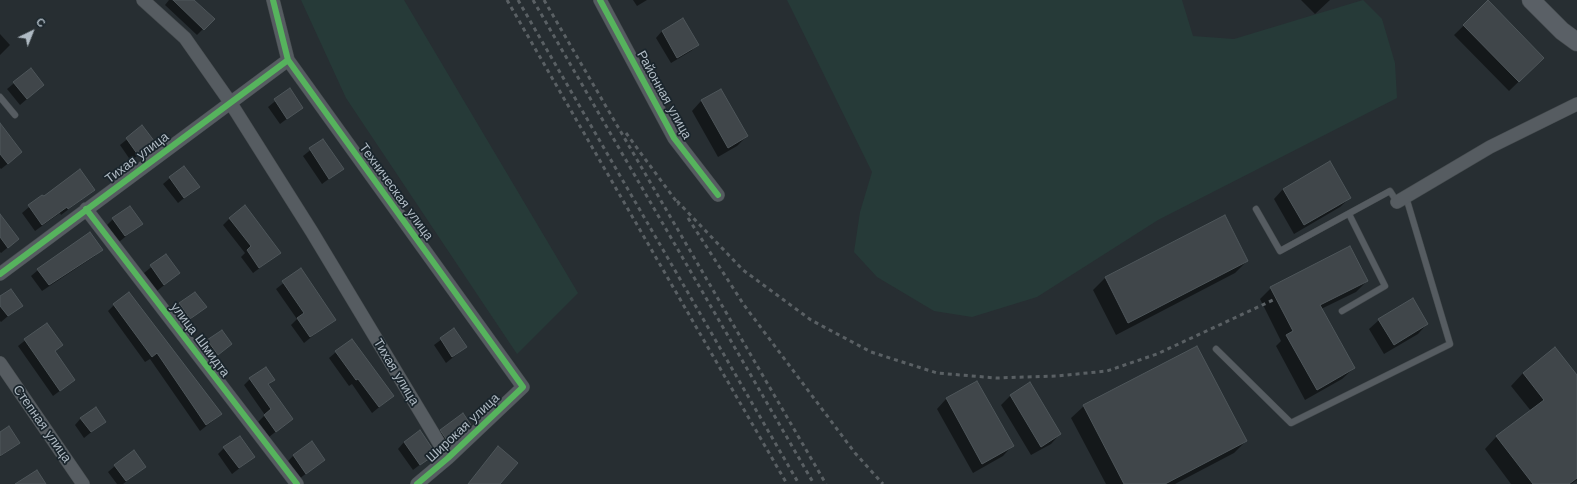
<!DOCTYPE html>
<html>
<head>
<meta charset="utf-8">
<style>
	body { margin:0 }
	#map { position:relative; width:1577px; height:484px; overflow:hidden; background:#272e32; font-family:"Work Sans",sans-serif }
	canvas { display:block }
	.north { position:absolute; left:12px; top:12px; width:40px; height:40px; -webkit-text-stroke:3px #1a252c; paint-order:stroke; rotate:43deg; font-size:11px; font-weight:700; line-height:16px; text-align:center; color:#b0bbc4 }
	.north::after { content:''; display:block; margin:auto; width:14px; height:18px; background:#b0bbc4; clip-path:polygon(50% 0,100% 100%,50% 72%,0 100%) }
</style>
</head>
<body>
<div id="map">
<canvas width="1577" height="484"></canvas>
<div class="north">С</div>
</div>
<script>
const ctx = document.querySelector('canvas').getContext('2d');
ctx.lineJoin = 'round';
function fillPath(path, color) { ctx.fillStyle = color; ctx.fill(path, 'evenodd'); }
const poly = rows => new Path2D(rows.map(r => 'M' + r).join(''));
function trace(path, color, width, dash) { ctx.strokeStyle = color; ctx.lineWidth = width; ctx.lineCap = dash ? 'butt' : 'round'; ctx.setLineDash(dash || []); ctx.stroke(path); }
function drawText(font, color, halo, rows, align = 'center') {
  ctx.font = font + ' "Work Sans",sans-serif'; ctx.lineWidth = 3.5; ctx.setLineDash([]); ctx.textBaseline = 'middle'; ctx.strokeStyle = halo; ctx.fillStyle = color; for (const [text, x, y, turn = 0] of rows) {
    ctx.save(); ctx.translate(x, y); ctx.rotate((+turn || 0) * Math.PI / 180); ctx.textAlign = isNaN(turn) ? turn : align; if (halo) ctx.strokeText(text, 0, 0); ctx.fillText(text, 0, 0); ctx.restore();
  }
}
fillPath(poly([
	[301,0,404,0,578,293,517,354,346,98],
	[787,0,1182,0,1193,36,1234,39,1363,0,1382,19,1395,63,1397,98,1158,220,1037,297,972,317,934,311,877,277,854,252,860,212,872,172]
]), '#263a38');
fillPath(poly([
	[169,0,193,0,213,19,197,35,165,5],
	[633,0,647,0,637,6],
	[1301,0,1330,0,1315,14],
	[1488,2,1543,58,1509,91,1454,35],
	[683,20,698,45,691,51,671,63,656,38,662,31],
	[0,34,10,45,0,55],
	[30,70,43,85,20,105,7,89],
	[289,90,301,108,280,124,268,107],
	[720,90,747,136,737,146,718,157,692,111,701,101],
	[0,124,15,158,1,169,0,168],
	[142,127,154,142,131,161,120,145],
	[323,140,342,169,322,184,303,156],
	[1330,163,1350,198,1340,207,1294,234,1274,199,1283,189],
	[170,178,198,187,178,203,163,184],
	[94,190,61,215,60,213,35,231,22,213,42,196,43,198],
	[1224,217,1247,261,1235,273,1116,335,1093,290,1105,278],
	[113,219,141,224,119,242,107,225],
	[229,219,280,253,253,273,241,257,245,253,223,225],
	[0,227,18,239,1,253,0,252],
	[101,249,95,256,42,291,31,276,38,270],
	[166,255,179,273,157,291,144,273],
	[300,270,334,319,304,343,291,325,297,319,276,289],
	[1367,281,1356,292,1321,309,1354,368,1342,379,1305,400,1276,346,1281,341,1260,299,1271,288],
	[0,297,21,305,1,322,0,321],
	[180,304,205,307,184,325,173,310],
	[114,305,220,414,214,420,200,431,150,359,145,362,108,311],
	[1379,320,1427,324,1418,334,1384,354,1369,329],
	[46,324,61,345,54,352,74,380,53,396,18,346],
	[454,330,466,347,446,363,434,345],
	[208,341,231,344,211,360,202,347],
	[336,352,393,396,372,413,352,384,349,386,329,358],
	[1523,373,1577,377,1577,480,1571,484,1511,484,1485,449,1497,436,1531,411,1511,386],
	[250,379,273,380,268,385,292,419,269,437,258,422,265,415,244,385],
	[976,382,1012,446,1003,456,973,473,937,409,946,399],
	[1011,395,1060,434,1051,444,1031,455,1001,405],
	[1084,406,1246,441,1234,453,1175,484,1106,484,1071,418],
	[81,418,105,421,84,438,75,425],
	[470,425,441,448,435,437,441,430],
	[0,433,19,443,0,457],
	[404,442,435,453,413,470,398,449],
	[498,447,499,484,469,484,479,472,478,471],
	[224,448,254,457,232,474,218,454],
	[293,456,324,460,299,479,287,462],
	[115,466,145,467,123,484,117,484,108,472]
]), '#0007');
const building = poly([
	[173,0,194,0,215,19,204,30,173,0],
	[1488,0,1544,58,1519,82,1463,25,1488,0],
	[683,18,699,45,677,58,662,31,683,18],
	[31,68,44,85,27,99,13,82,31,68],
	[290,88,303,108,287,119,274,99,290,88],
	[721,89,748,136,728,148,701,100,721,89],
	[0,123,22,152,8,164,0,154,0,123],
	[142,125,155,142,138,155,126,138,142,125],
	[323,139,344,169,329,179,309,148,323,139],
	[1330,161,1351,198,1304,225,1283,189,1330,161],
	[184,166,200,187,184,198,169,177,184,166],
	[80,169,95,190,68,209,67,207,42,225,28,205,42,195,44,196,80,169],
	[245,205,281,253,259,268,247,250,251,246,229,218,245,205],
	[130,206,143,224,125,236,112,218,130,206],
	[0,214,19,239,8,248,0,237,0,214],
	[1225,215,1248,261,1128,323,1105,277,1225,215],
	[90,232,103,250,49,285,37,269,90,232],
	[1350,246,1368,281,1320,305,1355,368,1317,390,1286,335,1293,331,1270,287,1350,246],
	[166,254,180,273,164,285,150,265,166,254],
	[301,268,336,320,310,337,297,318,304,313,282,281,301,268],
	[11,289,23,306,8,316,0,306,0,296,11,289],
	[129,292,222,414,206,425,157,353,152,357,113,304,129,292],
	[195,292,207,307,190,319,179,303,195,292],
	[1413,298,1428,324,1394,345,1378,319,1413,298],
	[47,323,63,345,55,351,75,380,60,391,24,339,47,323],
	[454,328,467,347,452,357,440,338,454,328],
	[222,330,232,344,218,355,207,340,222,330],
	[352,339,394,396,379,407,358,379,356,380,335,351,352,339],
	[1197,346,1247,441,1165,484,1124,484,1083,405,1197,346],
	[1555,347,1577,375,1577,478,1569,484,1533,484,1496,436,1544,400,1523,373,1555,347],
	[266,367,275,380,268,384,293,419,276,432,264,415,271,409,249,378,266,367],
	[977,381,1014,446,982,464,946,398,977,381],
	[1030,382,1061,434,1041,447,1010,395,1030,382],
	[96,407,106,422,91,432,80,418,96,407],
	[463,413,471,425,448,442,440,430,463,413],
	[9,426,20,443,0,456,0,432,9,426],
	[420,430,436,454,420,465,404,442,420,430],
	[240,436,255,457,239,468,223,447,240,436],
	[312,441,325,460,306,474,293,455,312,441],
	[498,446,518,463,500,484,468,484,498,446],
	[134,450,146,467,126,481,114,465,134,450],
	[37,470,46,484,15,484,37,470]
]);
fillPath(building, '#40464a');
trace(building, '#4e565a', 1);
const lane = poly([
	[0,97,15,115],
	[1256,209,1280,251,1390,191,1397,202],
	[1342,311,1385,286,1349,214],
	[1216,349,1291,423,1450,344,1406,197]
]);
const street = poly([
	[143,0,185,38,230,102,312,232,448,458],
	[273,0,288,60,523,387,448,458,417,484],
	[600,0,674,138,718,195],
	[1397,202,1490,147,1577,104],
	[86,209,297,484],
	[0,274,288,60],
	[0,363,83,484]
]);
const secondary = poly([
	[1531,0,1562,31,1577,42]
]);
trace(lane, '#444a4d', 7);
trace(street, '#444a4d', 14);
trace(secondary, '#444a4d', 19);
trace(lane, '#565c61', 6);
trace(street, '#565c61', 13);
trace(secondary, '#5a6066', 18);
trace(poly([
	[507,0,787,484],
	[518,0,799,484],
	[533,0,814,484],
	[544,0,826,484],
	[626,133,679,205],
	[677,201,743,270,811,320,871,352,937,373,996,378,1057,376,1107,371,1157,354,1273,300],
	[688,218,744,305,855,453,883,484]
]), '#5a6064', 3, [4, 4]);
trace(poly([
	[273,0,288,60,523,387,448,458,417,484],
	[600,0,674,138,718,195],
	[86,209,297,484],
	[0,274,288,60]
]), '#56b35d', 6);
drawText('13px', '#b0bbc4', '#1a252c', [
	["Районная улица",664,95,61],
	["Тихая улица",137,158,-37],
	["Техническая улица",396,192,54],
	["улица Шмидта",200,340,53],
	["Тихая улица",396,372,59],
	["Степная улица",42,424,55],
	["Широкая улица",463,428,-43]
]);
</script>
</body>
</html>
